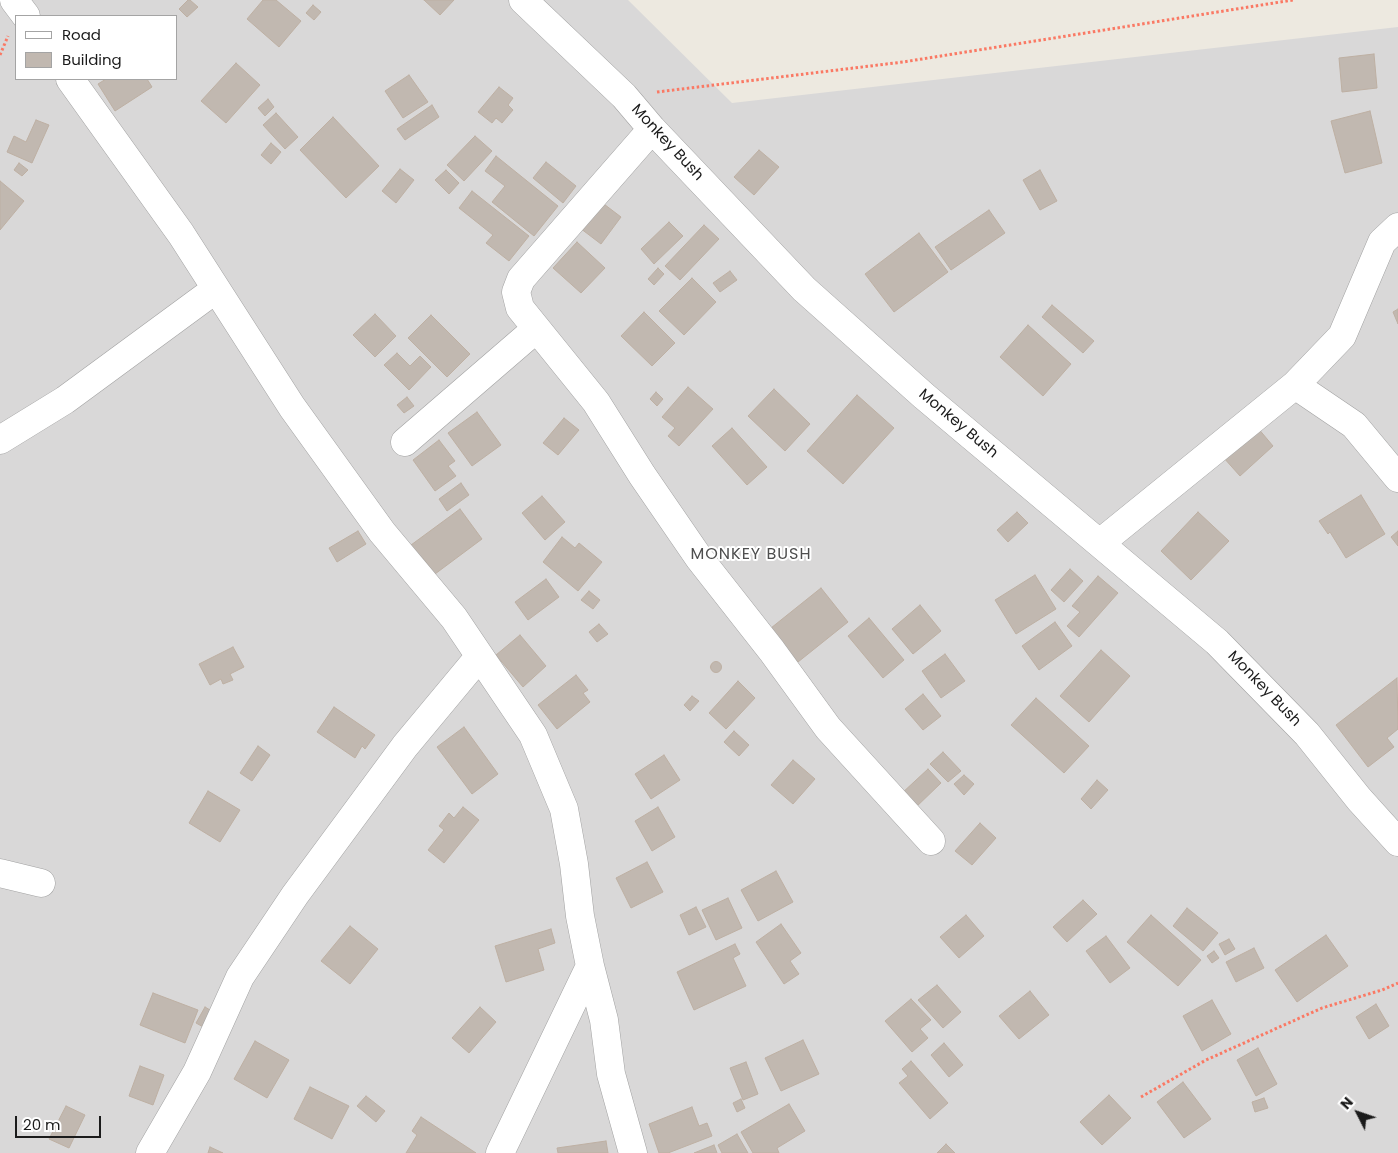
<!DOCTYPE html>
<html>
<head>
<meta charset="utf-8">
<style>
	body { margin:0 }
	#map { position:relative; width:1398px; height:1153px; overflow:hidden; background:#ede9e0; font-family:Poppins,sans-serif }
	canvas { display:block }
	.legend { position:absolute; left:15px; top:15px; width:162px; height:65px; box-sizing:border-box; background:#fff; border:1px solid #a4a4a4; margin:0; padding:6px 9px; list-style:none; font-size:15px; color:#1b1b1b }
	.legend li { display:flex; align-items:center; gap:10px; height:25px }
	.legend b { width:25px; border:1px solid #a4a4a4 }
	.north { position:absolute; left:1333px; top:1088px; width:50px; height:50px; -webkit-text-stroke:4px #fff; paint-order:stroke; rotate:311deg; font-size:14px; font-weight:700; line-height:20px; text-align:center; color:#1b1b1b }
	.north::after { content:''; display:block; margin:auto; width:18px; height:22px; background:#1b1b1b; clip-path:polygon(50% 0,100% 100%,50% 72%,0 100%) }
	.scale { position:absolute; left:15px; top:1116px; width:86px; height:22px; box-sizing:border-box; border:2px solid #1b1b1b; border-top:0; padding-left:6px; font-size:15px; line-height:18px; white-space:nowrap; color:#1b1b1b; -webkit-text-stroke:4px #fff; paint-order:stroke }
</style>
</head>
<body>
<div id="map">
<canvas width="1398" height="1153"></canvas>
<ul class="legend">
<li><b style="height:6px;background:#fff"></b>Road</li>
<li><b style="height:14px;background:#c1b8b0"></b>Building</li>
</ul>
<div class="north">N</div>
<div class="scale">20 m</div>
</div>
<script>
const ctx = document.querySelector('canvas').getContext('2d');
ctx.lineJoin = 'round';
function fillPath(path, color) { ctx.fillStyle = color; ctx.fill(path, 'evenodd'); }
const poly = rows => new Path2D(rows.map(r => 'M' + r).join(''));
function trace(path, color, width, dash) { ctx.strokeStyle = color; ctx.lineWidth = width; ctx.lineCap = dash ? 'butt' : 'round'; ctx.setLineDash(dash || []); ctx.stroke(path); }
function drawText(font, color, halo, rows, align = 'center') {
  ctx.font = font + ' Poppins,sans-serif'; ctx.lineWidth = 4; ctx.setLineDash([]); ctx.textBaseline = 'middle'; ctx.strokeStyle = halo; ctx.fillStyle = color; for (const [text, x, y, turn = 0] of rows) {
    ctx.save(); ctx.translate(x, y); ctx.rotate((+turn || 0) * Math.PI / 180); ctx.textAlign = isNaN(turn) ? turn : align; if (halo) ctx.strokeText(text, 0, 0); ctx.fillText(text, 0, 0); ctx.restore();
  }
}
fillPath(poly([
	[0,0,628,0,732,103,1398,27,1398,1153,0,1153],
	[16,16,176,16,176,79,16,79]
]), '#d9d8d8');
const building = poly([
	[188,0,190,0,198,7,187,17,179,9,188,0],
	[263,0,276,0,301,21,279,47,247,19,263,0],
	[424,0,454,0,440,15,424,0],
	[313,5,321,12,314,20,306,13,313,5],
	[1374,54,1377,88,1342,92,1339,58,1374,54],
	[236,63,260,85,226,123,201,101,236,63],
	[409,75,428,102,403,118,385,91,409,75],
	[106,79,147,79,152,87,115,111,98,84,106,79],
	[499,87,513,98,508,105,513,110,502,123,496,118,492,123,478,112,499,87],
	[268,99,274,107,265,116,258,108,268,99],
	[432,105,439,117,405,140,397,129,432,105],
	[1370,111,1382,163,1345,173,1331,121,1370,111],
	[276,113,298,137,285,149,263,125,276,113],
	[333,117,379,166,346,198,300,150,333,117],
	[36,120,49,125,32,163,7,152,14,136,26,142,36,120],
	[475,136,492,151,464,181,447,165,475,136],
	[271,143,281,152,271,164,261,155,271,143],
	[759,150,779,167,754,195,734,177,759,150],
	[496,156,558,206,534,236,492,202,505,186,485,171,496,156],
	[546,162,576,186,563,203,533,178,546,162],
	[19,163,28,170,22,176,14,170,19,163],
	[400,169,414,180,396,203,382,191,400,169],
	[446,170,459,183,449,194,435,180,446,170],
	[1040,170,1057,201,1040,210,1023,180,1040,170],
	[0,181,24,201,0,230,0,181],
	[472,191,529,236,509,261,486,243,493,235,459,208,472,191],
	[596,198,621,217,601,244,576,225,596,198],
	[989,210,1005,233,951,270,935,247,989,210],
	[669,222,683,236,654,264,641,249,669,222],
	[704,225,719,239,680,280,665,266,704,225],
	[919,233,948,272,894,312,865,274,919,233],
	[577,242,605,268,581,293,553,268,577,242],
	[658,268,664,274,654,285,648,279,658,268],
	[730,271,737,280,720,292,713,283,730,271],
	[692,278,716,302,684,335,659,311,692,278],
	[1052,305,1094,341,1083,353,1042,317,1052,305],
	[1398,309,1398,324,1393,312,1398,309],
	[644,312,675,343,652,366,621,336,644,312],
	[375,314,396,336,375,357,353,335,375,314],
	[431,315,470,354,447,377,408,338,431,315],
	[1028,325,1071,364,1043,396,1000,357,1028,325],
	[397,353,410,366,420,356,431,367,409,390,384,365,397,353],
	[688,387,713,409,679,446,668,436,675,428,662,417,688,387],
	[774,389,810,424,785,451,748,416,774,389],
	[656,392,663,399,657,406,650,399,656,392],
	[857,395,894,428,843,484,807,451,857,395],
	[407,397,414,406,404,413,397,405,407,397],
	[477,412,501,445,472,466,448,433,477,412],
	[564,418,579,430,558,455,543,443,564,418],
	[1257,427,1273,446,1240,476,1223,457,1257,427],
	[732,428,767,467,747,485,712,446,732,428],
	[439,440,455,461,448,466,456,476,435,491,413,460,439,440],
	[461,483,469,495,447,511,439,499,461,483],
	[1361,495,1385,534,1346,558,1330,532,1328,534,1319,521,1361,495],
	[542,496,565,522,545,540,522,513,542,496],
	[460,509,482,539,435,574,423,558,421,559,411,545,460,509],
	[1017,512,1028,523,1008,542,997,530,1017,512],
	[1198,512,1229,541,1191,580,1161,551,1198,512],
	[358,531,366,544,337,562,329,548,358,531],
	[1398,531,1398,546,1391,537,1398,531],
	[562,537,575,548,579,543,602,562,578,591,543,562,562,537],
	[1070,569,1083,581,1064,602,1051,590,1070,569],
	[1035,575,1056,609,1016,634,995,600,1035,575],
	[1098,576,1118,593,1079,637,1067,626,1080,612,1072,606,1098,576],
	[546,579,559,597,528,620,515,602,546,579],
	[821,588,848,622,798,662,771,628,821,588],
	[589,591,600,600,593,609,581,600,589,591],
	[920,605,941,631,913,654,892,629,920,605],
	[869,618,904,660,883,678,848,636,869,618],
	[1055,622,1072,646,1039,670,1022,646,1055,622],
	[599,624,608,634,597,642,589,632,599,624],
	[520,635,546,666,523,687,496,655,520,635],
	[233,647,244,667,230,674,233,680,223,684,221,679,210,685,199,664,233,647],
	[1101,650,1130,676,1089,722,1060,696,1101,650],
	[945,654,965,681,941,698,922,671,945,654],
	'710.5 667a5.5 5.5 0 1 1 11 0a5.5 5.5 0 1 1-11 0Z',
	[576,675,588,690,583,693,590,702,557,729,538,705,576,675],
	[1397,678,1398,729,1387,738,1394,747,1368,767,1336,725,1397,678],
	[738,681,755,698,726,729,709,713,738,681],
	[923,694,941,716,923,730,905,709,923,694],
	[692,696,699,701,690,711,684,705,692,696],
	[1036,698,1089,746,1064,773,1011,725,1036,698],
	[334,707,375,735,365,749,362,746,355,758,317,732,334,707],
	[464,727,498,774,472,794,437,747,464,727],
	[734,731,749,745,739,756,724,742,734,731],
	[258,746,270,755,252,781,240,773,258,746],
	[943,752,961,771,948,782,930,764,943,752],
	[664,755,680,780,651,799,635,774,664,755],
	[793,760,815,779,793,804,771,785,793,760],
	[928,769,941,783,914,809,901,794,928,769],
	[964,775,974,784,964,795,954,784,964,775],
	[1097,780,1108,790,1091,809,1081,799,1097,780],
	[208,791,240,810,220,842,189,823,208,791],
	[463,807,479,820,444,863,428,850,444,830,439,826,449,813,454,818,463,807],
	[658,807,675,837,652,851,635,821,658,807],
	[980,823,996,838,972,865,955,851,980,823],
	[647,862,663,892,631,908,616,878,647,862],
	[776,871,793,902,758,921,741,890,776,871],
	[728,898,742,928,716,940,702,910,728,898],
	[1083,900,1097,914,1067,942,1053,927,1083,900],
	[696,907,706,927,689,935,680,915,696,907],
	[1187,908,1218,933,1203,951,1173,926,1187,908],
	[966,915,984,936,959,958,940,937,966,915],
	[1151,915,1201,960,1178,986,1127,942,1151,915],
	[781,924,801,953,790,961,799,974,784,984,756,942,781,924],
	[350,926,378,949,350,984,321,961,350,926],
	[551,929,555,943,538,949,544,970,506,982,495,946,551,929],
	[1326,935,1348,966,1297,1002,1275,970,1326,935],
	[1106,936,1130,968,1110,983,1086,951,1106,936],
	[1229,939,1235,949,1225,955,1219,944,1229,939],
	[735,944,740,954,733,958,746,986,694,1010,677,972,735,944],
	[1254,948,1264,968,1236,982,1226,962,1254,948],
	[1214,951,1219,958,1212,963,1207,956,1214,951],
	[937,985,961,1012,943,1028,918,1000,937,985],
	[1030,991,1049,1015,1019,1039,999,1016,1030,991],
	[153,993,198,1010,185,1043,140,1025,153,993],
	[911,999,931,1020,920,1029,928,1038,912,1052,885,1021,911,999],
	[1212,1000,1231,1034,1202,1051,1183,1016,1212,1000],
	[1376,1004,1389,1026,1369,1039,1356,1017,1376,1004],
	[205,1007,215,1013,207,1029,196,1023,205,1007],
	[480,1007,496,1022,469,1053,452,1038,480,1007],
	[803,1040,819,1074,781,1091,765,1058,803,1040],
	[255,1041,289,1060,267,1098,234,1079,255,1041],
	[944,1043,963,1065,949,1077,931,1055,944,1043],
	[1258,1048,1277,1084,1256,1096,1237,1060,1258,1048],
	[911,1061,948,1103,930,1119,899,1083,908,1076,902,1069,911,1061],
	[746,1062,758,1094,743,1100,730,1068,746,1062],
	[140,1066,164,1075,153,1105,129,1096,140,1066],
	[1183,1082,1211,1119,1184,1138,1157,1102,1183,1082],
	[310,1087,349,1106,332,1139,294,1119,310,1087],
	[1109,1095,1131,1118,1102,1145,1080,1122,1109,1095],
	[366,1096,385,1111,376,1122,357,1106,366,1096],
	[1264,1098,1268,1108,1255,1112,1252,1102,1264,1098],
	[741,1099,745,1108,737,1112,733,1103,741,1099],
	[789,1104,805,1131,777,1148,779,1153,753,1153,741,1132,789,1104],
	[66,1106,85,1115,69,1148,49,1139,66,1106],
	[692,1107,699,1126,707,1123,712,1136,668,1153,659,1153,649,1124,692,1107],
	[421,1117,476,1153,406,1153,417,1135,412,1131,421,1117],
	[737,1134,748,1153,722,1153,718,1145,737,1134],
	[606,1141,608,1153,558,1153,557,1148,606,1141],
	[946,1144,955,1153,937,1153,946,1144],
	[714,1145,717,1153,694,1153,714,1145],
	[210,1147,223,1153,208,1153,210,1147]
]);
fillPath(building, '#c1b8b0');
trace(building, '#beb0a3', 1);
const minor = poly([
	[14,0,26,16],
	[523,0,624,96,652,129,804,289,924,396,1217,642,1307,734,1359,799,1398,842],
	[70,79,181,234,292,407,382,532,454,618,533,735,564,809,574,864,580,916,590,966,604,1020,611,1074,633,1153],
	[652,129,521,279,516,292,520,308,596,402,642,475,699,558,772,651,828,728,931,841],
	[1295,385,1354,425,1398,478],
	[0,440,65,400,216,289],
	[405,442,536,329],
	[1100,543,1295,385,1342,336,1382,242,1398,227],
	[0,873,41,883],
	[150,1153,197,1072,240,977,295,895,405,746,479,657],
	[500,1153,590,966]
]);
trace(minor, '#a2a2a2', 29);
trace(poly([
	[0,55,8,36],
	[657,92,903,62,1293,0],
	[1141,1097,1206,1060,1322,1008,1382,990,1398,983]
]), '#fa7964', 3, [2.5, 2.5]);
trace(minor, '#fff', 28);
drawText('15px', '#1b1b1b', '#fff', [
	["Monkey Bush",667,143,47],
	["Monkey Bush",958,424,40],
	["Monkey Bush",1264,689,46]
]);
ctx.letterSpacing = '1px';
drawText('16px', '#4e4e4e', '#fff', [
	["MONKEY BUSH",751,555]
]);
ctx.letterSpacing = '0px';
</script>
</body>
</html>
